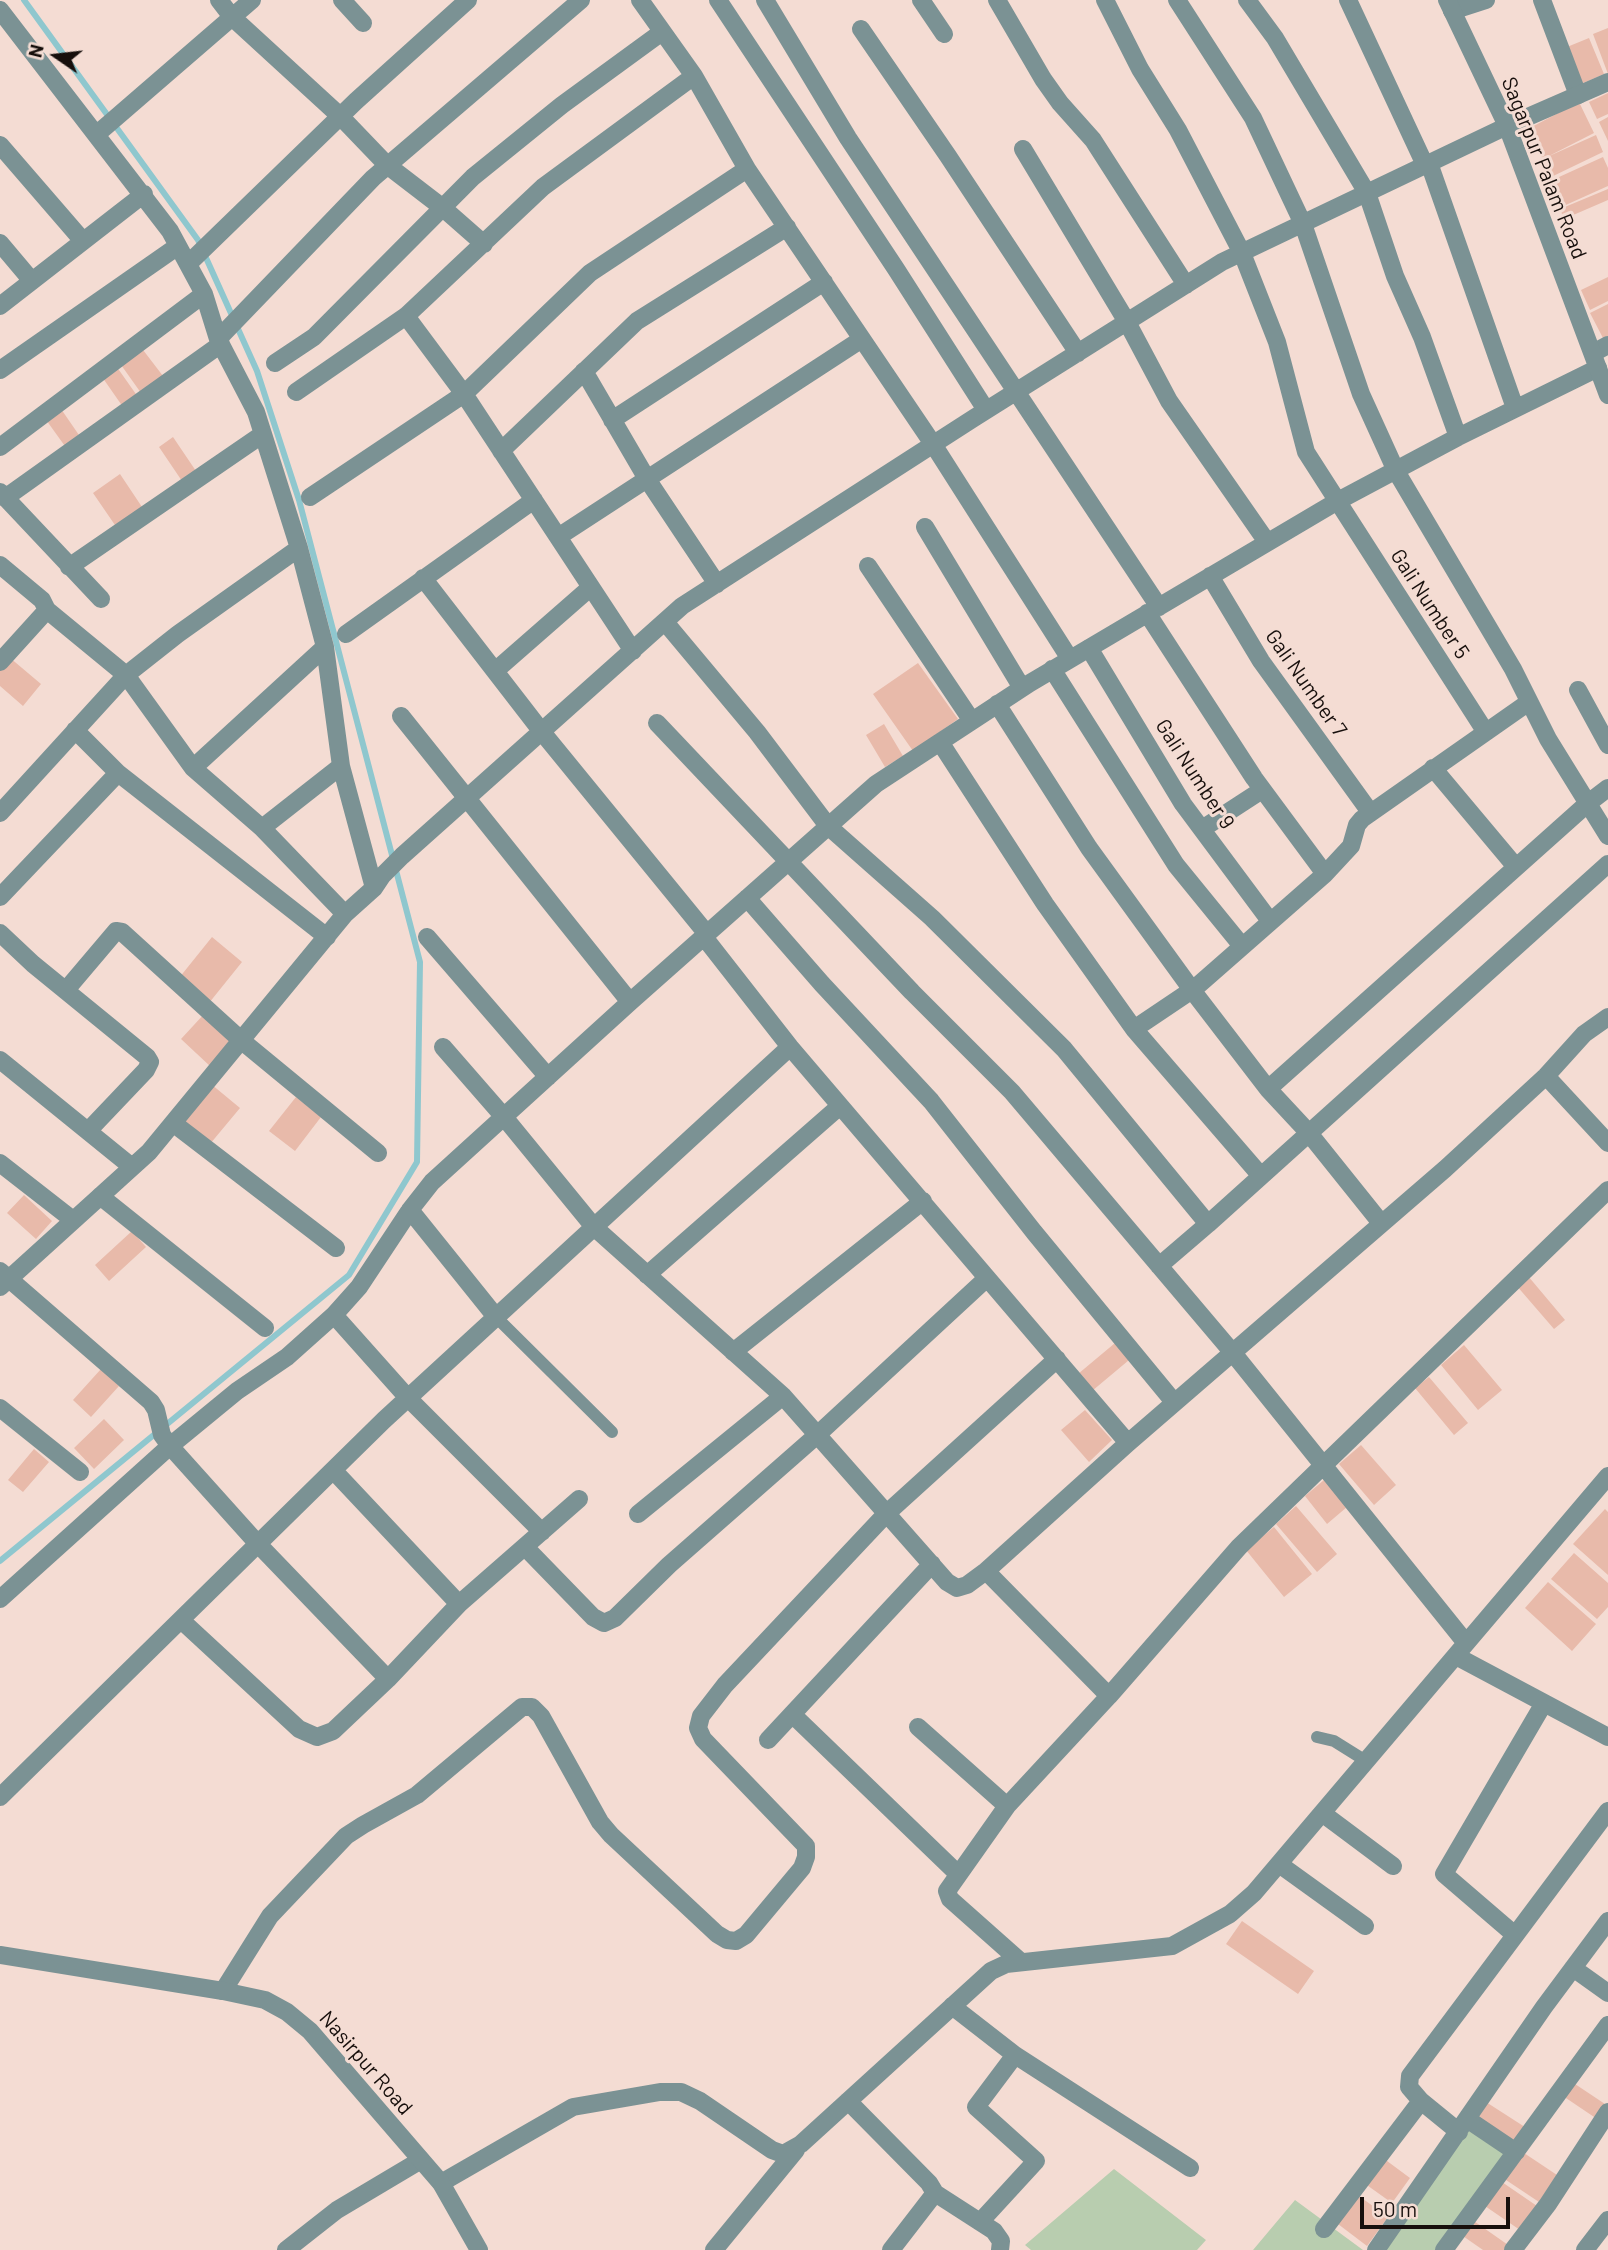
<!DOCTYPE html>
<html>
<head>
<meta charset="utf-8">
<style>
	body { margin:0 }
	#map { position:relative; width:1608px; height:2250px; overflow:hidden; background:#f4dcd3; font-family:Barlow,sans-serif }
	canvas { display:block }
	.north { position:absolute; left:21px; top:21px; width:70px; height:70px; -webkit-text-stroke:5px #f4dcd3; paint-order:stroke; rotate:284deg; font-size:19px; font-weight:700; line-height:28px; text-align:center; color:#170f0c }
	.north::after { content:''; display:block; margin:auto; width:24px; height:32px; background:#170f0c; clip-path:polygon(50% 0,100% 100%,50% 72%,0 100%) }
	.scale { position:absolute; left:1360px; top:2197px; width:150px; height:32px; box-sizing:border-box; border:4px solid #170f0c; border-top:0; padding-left:9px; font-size:21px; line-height:24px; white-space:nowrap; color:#170f0c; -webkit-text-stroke:5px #f4dcd3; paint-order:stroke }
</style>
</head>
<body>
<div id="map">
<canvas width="1608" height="2250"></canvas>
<div class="north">N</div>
<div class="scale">50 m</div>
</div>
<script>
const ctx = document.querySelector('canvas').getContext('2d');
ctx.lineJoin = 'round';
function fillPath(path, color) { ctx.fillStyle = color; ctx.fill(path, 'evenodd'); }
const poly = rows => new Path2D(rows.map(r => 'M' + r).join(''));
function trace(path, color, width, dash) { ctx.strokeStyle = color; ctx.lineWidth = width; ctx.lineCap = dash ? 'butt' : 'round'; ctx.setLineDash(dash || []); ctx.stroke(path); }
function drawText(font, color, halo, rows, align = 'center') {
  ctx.font = font + ' Barlow,sans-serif'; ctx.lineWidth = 6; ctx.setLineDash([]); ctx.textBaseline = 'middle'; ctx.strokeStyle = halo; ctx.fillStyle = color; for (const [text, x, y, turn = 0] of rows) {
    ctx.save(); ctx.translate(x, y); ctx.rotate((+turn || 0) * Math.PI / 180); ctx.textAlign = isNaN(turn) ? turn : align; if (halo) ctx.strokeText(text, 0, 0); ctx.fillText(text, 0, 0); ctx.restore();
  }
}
fillPath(poly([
	[1467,2125,1512,2153,1437,2250,1383,2250],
	[1114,2169,1206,2240,1197,2250,1031,2250,1025,2245],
	[1295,2200,1363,2250,1253,2250]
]), '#b8cdaf');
trace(poly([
	[0,1561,349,1275,417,1162,420,962,299,500,257,371,198,240,24,0]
]), '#8fc7ce', 6);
fillPath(poly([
	[1608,28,1608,74,1593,34],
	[1589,38,1604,74,1581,84,1567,47],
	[1608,93,1608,114,1597,119,1589,102],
	[1579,102,1594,133,1547,157,1596,135,1603,152,1549,178,1541,161,1543,160,1528,129],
	[1608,117,1608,141,1599,122],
	[1603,157,1608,168,1608,186,1559,208,1548,182],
	[1608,189,1608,200,1564,219,1560,209],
	[1608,277,1608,301,1590,310,1581,290],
	[1608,304,1608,336,1603,338,1590,313],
	[140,346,163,376,141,393,119,362],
	[114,363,138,397,123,407,100,374],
	[59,406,81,438,67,449,44,417],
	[173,437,198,474,184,484,159,447],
	[120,474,144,510,117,528,93,493],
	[9,657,41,684,23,706,0,686,0,668],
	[918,663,958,719,913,751,873,694],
	[884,724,903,756,885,767,866,735],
	[212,937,242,962,209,1003,179,978],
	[205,1013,235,1040,211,1067,181,1039],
	[211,1084,240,1108,210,1144,182,1120],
	[296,1097,321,1117,295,1151,269,1131],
	[24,1195,52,1221,36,1239,7,1213],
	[132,1231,146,1247,109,1281,95,1265],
	[1528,1276,1565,1320,1554,1329,1516,1285],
	[1121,1338,1135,1355,1092,1391,1078,1374],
	[1464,1345,1502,1390,1478,1410,1441,1365],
	[101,1369,119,1386,91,1417,73,1400],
	[1429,1377,1468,1423,1454,1435,1415,1388],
	[1085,1410,1112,1440,1089,1462,1061,1430],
	[104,1419,124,1440,94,1469,74,1448],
	[1361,1445,1396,1485,1374,1505,1339,1464],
	[34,1449,49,1462,23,1492,8,1480],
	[1324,1480,1347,1507,1327,1524,1305,1496],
	[1296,1506,1337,1554,1317,1572,1276,1524],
	[1605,1509,1608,1512,1608,1575,1573,1544],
	[1274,1527,1312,1574,1284,1597,1246,1550],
	[1574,1553,1608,1583,1608,1607,1597,1619,1551,1579],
	[1548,1582,1596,1624,1572,1651,1525,1608],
	[1242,1921,1314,1971,1298,1994,1226,1944],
	[1569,2080,1608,2106,1600,2121,1560,2094],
	[1486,2102,1528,2129,1517,2146,1475,2120],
	[1521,2151,1557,2175,1539,2202,1503,2178],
	[1383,2158,1410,2178,1392,2203,1364,2183],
	[1499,2180,1537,2206,1520,2230,1482,2204],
	[1359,2196,1388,2217,1367,2246,1338,2224],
	[1471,2219,1511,2247,1509,2250,1483,2250,1460,2234]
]), '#e8baaa');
trace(poly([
	[496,1317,612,1432],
	[1317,1737,1334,1741,1366,1761]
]), '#7b9294', 12);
trace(poly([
	[219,0,232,17,340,116,387,165,443,208,484,244],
	[342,0,363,23],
	[718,0,896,269,986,410],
	[765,0,848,138,1159,607],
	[921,0,944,34],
	[997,0,1043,79,1060,103,1093,140,1186,285],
	[1105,0,1140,69,1178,130,1242,253,1277,342,1306,452,1485,731],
	[1177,0,1253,118,1303,224,1361,394,1396,471,1513,669,1548,739,1608,836],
	[1247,0,1275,38,1367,193,1395,276,1422,337,1458,437],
	[1348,0,1425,165],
	[1542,0,1578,95],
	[0,10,170,231,204,294,218,339,256,412,299,548,325,647,341,766,374,888],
	[1452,11,1486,0],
	[861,29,948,156,1078,353],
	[97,134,252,0],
	[0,145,83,241],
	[1023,149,1127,322,1169,401,1267,542],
	[1429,163,1515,408],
	[747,169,933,444,1070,659],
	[0,243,32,281],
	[188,264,356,101,468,0],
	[0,306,144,194],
	[406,316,464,394,633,651],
	[218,339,373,178,581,0],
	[1593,353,1608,345],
	[275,363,314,337,473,177,562,105,662,32],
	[0,370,178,246],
	[584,371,647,479,717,584],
	[296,392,406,316,543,187,694,76,640,0],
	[612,420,824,282],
	[0,447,204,294],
	[501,451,637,321,787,227],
	[0,492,101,599],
	[310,497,464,394,590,273,747,169,694,76],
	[5,498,221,344],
	[925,527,1022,688],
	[558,537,862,339],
	[0,565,42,600,47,610,0,662],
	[868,566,972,721],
	[69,567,263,434],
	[1210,576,1261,661,1370,812],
	[423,578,542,732,707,934,704,937,790,1047,1128,1443],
	[47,610,126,675,193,768,262,828,345,914],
	[1147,613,1254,778,1325,874],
	[665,622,757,732,828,826,932,918,1064,1049,1208,1224],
	[346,634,534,500],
	[1089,648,1183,804,1270,921],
	[1052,669,1176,865,1242,946],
	[495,671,591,587],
	[1578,690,1608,745],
	[997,704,1089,848,1192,990,1268,1089,1587,804,1608,788],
	[401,716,630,1002],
	[657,723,912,992,1012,1092,1233,1353,1466,1643],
	[940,742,1045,904,1134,1029,1195,988,1325,874,1351,846,1357,825,1362,819,1529,702],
	[193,768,325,647],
	[1433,768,1516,867],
	[118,773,327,937],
	[0,813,126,675,178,634,299,548],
	[262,828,341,766],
	[1202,829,1262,790],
	[0,897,118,773,75,730],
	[747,898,822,984,931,1101,1034,1232,1174,1402],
	[0,933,33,964,147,1057,150,1062,146,1070,88,1131],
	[427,937,548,1077],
	[66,990,116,931,122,932,242,1041,378,1153],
	[1134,1029,1261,1176],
	[443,1047,504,1117,594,1227,783,1396,947,1582,957,1588,967,1585,986,1571,1128,1443,1445,1169,1546,1076,1584,1034,1608,1017],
	[0,1060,132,1167],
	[1546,1076,1608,1143],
	[1268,1089,1308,1132,1381,1223],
	[173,1123,336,1248],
	[0,1163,73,1220],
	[100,1196,265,1328],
	[410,1210,496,1317],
	[1159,1266,1208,1224,1608,864],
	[0,1271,151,1402,156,1410,162,1435,170,1446,258,1544,388,1679],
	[647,1275,840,1106],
	[0,1287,149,1152,345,914,374,888,382,876,402,856,682,606,974,418,1222,262,1507,126],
	[334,1315,408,1398,542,1532],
	[733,1352,923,1201],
	[0,1408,80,1472],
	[333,1470,459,1604],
	[638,1514,783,1396],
	[525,1547,593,1617,604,1623,615,1618,669,1565,816,1436,987,1278],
	[986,1571,1109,1696],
	[0,1599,170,1446,237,1391,287,1357,334,1315,359,1287,410,1210,432,1182,630,1002,876,784,1030,683,1336,502,1458,437,1598,368],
	[181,1620,299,1729,317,1737,333,1731,388,1679,459,1604,579,1499],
	[1456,1656,1608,1737],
	[792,1714,958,1874],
	[918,1727,1007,1806],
	[768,1740,932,1564],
	[0,1797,384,1420,790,1047],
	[1322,1813,1393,1866],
	[1279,1864,1365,1926],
	[1515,1935,1444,1874,1544,1703],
	[1021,1962,950,1899,947,1891,1007,1806,1109,1696,1239,1547,1608,1190],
	[1573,1968,1608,1993],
	[223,1991,270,1916,346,1836,363,1825,417,1795,522,1707,532,1707,541,1716,600,1822,611,1835,717,1934,727,1940,736,1941,746,1935,802,1868,806,1857,806,1846,703,1739,698,1728,701,1716,725,1685,886,1514,1057,1359],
	[952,2006,1015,2055,1190,2168],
	[848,2101,929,2183,935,2193,891,2250],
	[1467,2119,1516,2152],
	[1459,2132,1421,2101,1409,2087,1410,2076,1608,1811],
	[441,2183,573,2107,660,2092,681,2092,700,2101,772,2150,783,2154,801,2144,991,1971,1006,1964,1172,1946,1230,1914,1254,1893,1608,1476],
	[935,2193,994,2231,1001,2241,1000,2250],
	[980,2222,1036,2161,976,2107,1015,2055],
	[1324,2229,1421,2101],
	[286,2250,337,2210,421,2160],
	[714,2250,796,2150],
	[1376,2250,1544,2007,1608,1921],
	[1444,2250,1608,2025],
	[1513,2250,1548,2204,1608,2112],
	[1585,2250,1608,2220]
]), '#7b9294', 18);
trace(poly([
	[1447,0,1507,126,1608,395],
	[1507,126,1608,82],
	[0,1955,223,1991,265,2000,287,2012,310,2031,441,2183,479,2250]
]), '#7b9294', 18);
drawText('21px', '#170f0c', '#f4dcd3', [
	["Sagarpur Palam Road",1544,168,68],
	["Gali Number 5",1430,604,57],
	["Gali Number 7",1306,683,55],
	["Gali Number 9",1195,774,57],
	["Nasirpur Road",366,2063,49]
]);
</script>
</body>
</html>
